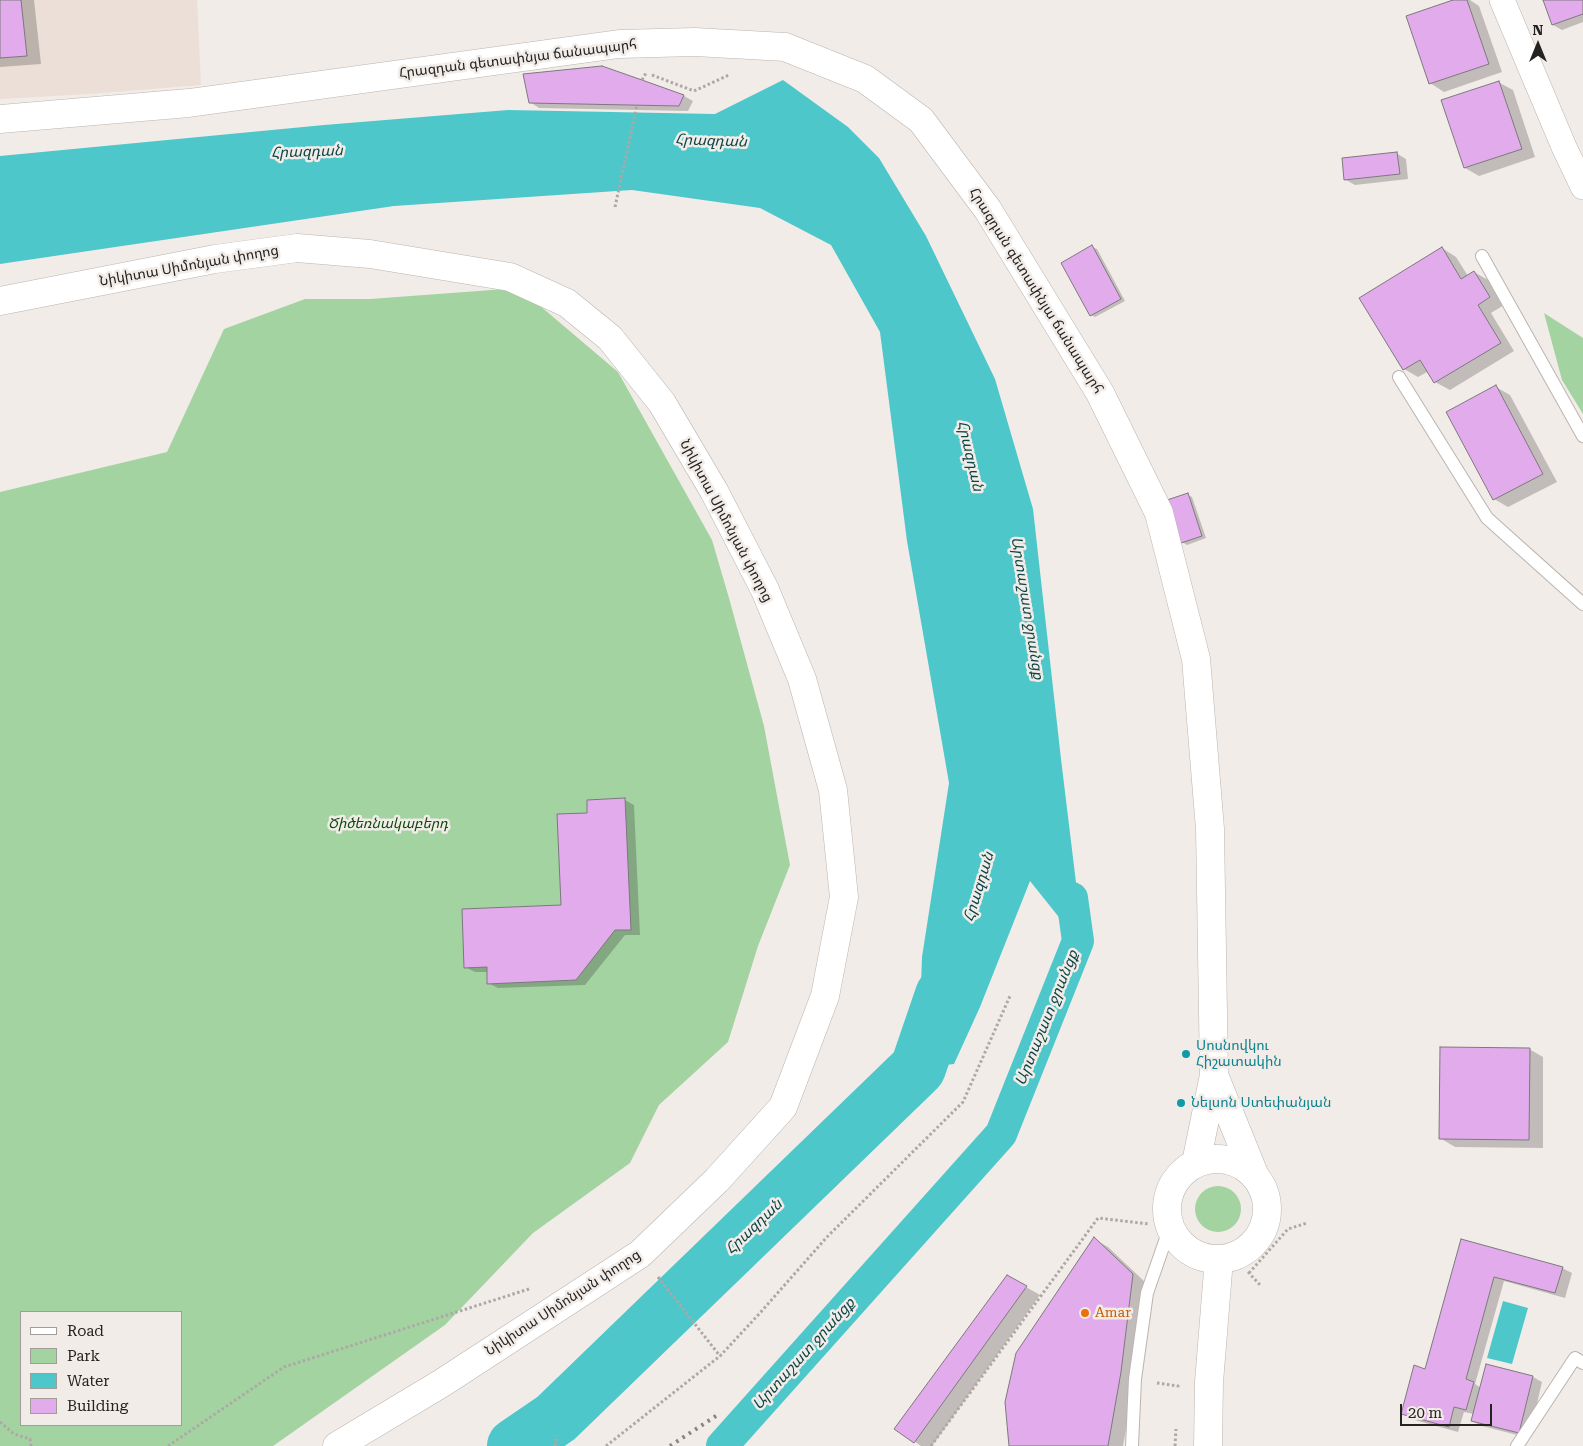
<!DOCTYPE html>
<html>
<head>
<meta charset="utf-8">
<style>
	body { margin:0 }
	#map { position:relative; width:1583px; height:1446px; overflow:hidden; background:#f2ece8; font-family:"Roboto Serif",serif }
	canvas { display:block }
	.legend { position:absolute; left:20px; top:1311px; width:162px; height:115px; box-sizing:border-box; background:#f2ece8; border:1px solid #a09c98; margin:0; padding:6px 9px; list-style:none; font-size:15px; color:#252321 }
	.legend li { display:flex; align-items:center; gap:10px; height:25px }
	.legend b { width:25px; border:1px solid #a09c98 }
	.north { position:absolute; left:1513px; top:20px; width:50px; height:50px; -webkit-text-stroke:4px #f2ece8; paint-order:stroke; rotate:0deg; font-size:14px; font-weight:700; line-height:20px; text-align:center; color:#252321 }
	.north::after { content:''; display:block; margin:auto; width:18px; height:22px; background:#252321; clip-path:polygon(50% 0,100% 100%,50% 72%,0 100%) }
	.scale { position:absolute; left:1400px; top:1404px; width:92px; height:22px; box-sizing:border-box; border:2px solid #252321; border-top:0; padding-left:6px; font-size:15px; line-height:18px; white-space:nowrap; color:#252321; -webkit-text-stroke:4px #f2ece8; paint-order:stroke }
</style>
</head>
<body>
<div id="map">
<canvas width="1583" height="1446"></canvas>
<ul class="legend">
<li><b style="height:6px;background:#fff"></b>Road</li>
<li><b style="height:14px;background:#a4d3a2"></b>Park</li>
<li><b style="height:14px;background:#4ec7ca"></b>Water</li>
<li><b style="height:14px;background:#e2acec"></b>Building</li>
</ul>
<div class="north">N</div>
<div class="scale">20 m</div>
</div>
<script>
const ctx = document.querySelector('canvas').getContext('2d');
ctx.lineJoin = 'round';
function fillPath(path, color) { ctx.fillStyle = color; ctx.fill(path, 'evenodd'); }
const poly = rows => new Path2D(rows.map(r => 'M' + r).join(''));
function trace(path, color, width, dash) { ctx.strokeStyle = color; ctx.lineWidth = width; ctx.lineCap = dash ? 'butt' : 'round'; ctx.setLineDash(dash || []); ctx.stroke(path); }
function drawText(font, color, halo, rows, align = 'center') {
  ctx.font = font + ' "Roboto Serif","Noto Sans Armenian",serif'; ctx.lineWidth = 5; ctx.setLineDash([]); ctx.textBaseline = 'middle'; ctx.strokeStyle = halo; ctx.fillStyle = color; for (const [text, x, y, turn = 0] of rows) {
    ctx.save(); ctx.translate(x, y); ctx.rotate((+turn || 0) * Math.PI / 180); ctx.textAlign = isNaN(turn) ? turn : align; if (halo) ctx.strokeText(text, 0, 0); ctx.fillText(text, 0, 0); ctx.restore();
  }
}
fillPath(poly([
	[0,0,197,0,201,85,90,94,0,99]
]), '#ecdfd7');
fillPath(poly([
	[519,288,618,372,712,540,729,598,764,726,790,865,758,946,728,1042,659,1105,630,1163,533,1233,445,1325,273,1446,0,1446,0,492,167,452,224,329,305,299,370,299],
	[21,1312,181,1312,181,1425,21,1425],
	[1544,313,1583,338,1583,414,1562,380],
	'1195 1209a23 23 0 1 1 46 0a23 23 0 1 1-46 0Z'
]), '#a4d3a2');
fillPath(poly([
	[783,80,848,127,879,158,926,236,995,379,1033,509,1061,759,1078,899,1078,941,1030,881,980,1007,954,1064,918,1068,922,957,949,783,907,541,880,332,831,245,760,208,632,190,394,206,0,264,0,156,324,125,508,110,715,114],
	[1503,1301,1528,1308,1512,1364,1487,1358]
]), '#4ec7ca');
fillPath(poly([
	[0,0,34,0,41,64,0,67],
	[1457,0,1470,0,1479,6,1502,72,1444,92,1430,83],
	[1544,0,1583,0,1583,22,1562,30,1553,25],
	[601,67,684,96,693,101,688,111,539,108,530,102],
	[1498,82,1513,90,1535,157,1479,176,1465,168,1443,101],
	[1396,153,1406,159,1408,179,1355,185,1346,180],
	[1092,247,1097,249,1125,301,1095,317,1091,315],
	[1442,248,1456,257,1468,276,1474,272,1488,280,1504,305,1491,313,1514,351,1450,390,1435,382,1429,371,1418,377,1404,369],
	[1496,387,1510,395,1557,482,1508,507,1494,499],
	[1188,495,1192,497,1206,538,1187,545,1182,542],
	[625,800,634,805,640,935,625,935,585,985,498,988,488,983,488,972,475,972,465,967,562,906,589,814],
	[1529,1049,1543,1057,1543,1148,1455,1147,1440,1138],
	[1094,1239,1108,1247,1146,1283,1135,1381,1123,1446,1010,1446],
	[1462,1240,1562,1268,1572,1273,1565,1298,1504,1281,1475,1384,1481,1388,1486,1365,1533,1377,1542,1382,1529,1438,1482,1426,1472,1421,1474,1414,1464,1412,1458,1432,1411,1419,1402,1413,1426,1370],
	[1026,1287,1040,1295,932,1446,921,1446,896,1428]
]), '#0003');
trace(poly([
	[722,1446,1001,1134,1078,941,1072,898]
]), '#4ec7ca', 32);
trace(poly([
	[515,1446,556,1418,918,1068,943,995]
]), '#4ec7ca', 56);
const building = poly([
	[0,0,21,0,27,56,0,58,0,0],
	[1453,0,1467,0,1489,64,1429,84,1406,16,1453,0],
	[1543,0,1583,0,1583,14,1552,25,1543,0],
	[602,66,642,80,684,95,679,106,529,103,523,74,602,66],
	[1499,81,1522,149,1464,168,1441,100,1499,81],
	[1397,152,1400,174,1344,180,1342,158,1397,152],
	[1092,245,1121,299,1090,316,1061,263,1092,245],
	[1442,247,1461,279,1474,271,1490,297,1478,305,1501,343,1434,383,1420,360,1403,370,1359,298,1442,247],
	[1496,385,1543,474,1493,500,1446,412,1496,385],
	[1188,493,1202,536,1181,543,1167,500,1188,493],
	[625,798,631,930,615,930,576,980,487,984,487,967,464,968,462,909,561,905,557,814,587,813,587,800,625,798],
	[1440,1047,1530,1048,1529,1140,1439,1139,1440,1047],
	[1094,1237,1133,1274,1121,1372,1108,1446,1009,1446,1005,1402,1016,1353,1094,1237],
	[1461,1239,1563,1267,1555,1293,1494,1277,1466,1379,1474,1382,1466,1410,1454,1407,1449,1427,1401,1414,1414,1365,1425,1369,1461,1239],
	[1007,1275,1027,1286,914,1443,894,1429,1007,1275],
	[1486,1364,1533,1376,1519,1433,1471,1421,1486,1364]
]);
fillPath(building, '#e2acec');
trace(building, '#7c787d', 1);
const lane = poly([
	[1482,256,1583,436],
	[1399,377,1487,518,1583,604],
	[1132,1446,1135,1379,1147,1293,1170,1227],
	[1517,1446,1575,1358,1583,1363]
]);
const street = poly([
	[1502,0,1564,147,1583,187]
]);
const secondary = poly([
	[0,119,189,103,619,44,695,42,785,47,865,79,921,120,988,210,1100,393,1159,513,1196,659,1210,829,1214,1075,1196,1163],
	[0,301,215,259,297,248,370,254,510,277,567,303,610,338,662,403,714,491,765,590,802,679,833,790,844,897,825,996,783,1107,717,1180,640,1254,442,1383,337,1446],
	[1214,1075,1254,1174],
	'1167 1209a50 50 0 1 1 100 0a50 50 0 1 1-100 0Z',
	[1208,1446,1209,1382,1219,1259]
]);
trace(lane, '#bab4b0', 14);
trace(street, '#bab4b0', 26);
trace(secondary, '#bab4b0', 29);
trace(poly([
	[652,75,694,91,729,75],
	[642,80,646,73],
	[615,207,637,105],
	[1248,1272,1261,1286],
	[1249,1273,1288,1229,1307,1223],
	[658,1277,720,1356],
	[1157,1383,1178,1386,1178,1388],
	[0,1422,14,1434,30,1439,31,1446],
	[168,1446,284,1367,529,1289],
	[555,1446,557,1435],
	[606,1446,720,1356,760,1313,827,1237,963,1102,1010,996],
	[931,1446,1098,1218,1149,1224],
	[1175,1446,1176,1429]
]), '#ada8a5', 3, [2.5, 2.5]);
trace(lane, '#fff', 12);
trace(street, '#fff', 25);
trace(secondary, '#fff', 28);
trace(poly([
	[670,1446,719,1414]
]), '#888481', 4, [2.5, 5]);
for (const [x, y, r, color] of [
	[1186,1054,5,"#0f9aa8"],
	[1181,1103,5,"#0f9aa8"],
	[1085,1313,5,"#e8710a"]
]) { const dot = new Path2D(); dot.arc(x, y, r, 0, 2 * Math.PI); ctx.fillStyle = color; ctx.fill(dot); trace(dot, '#f2ece8', 2); }
drawText('14px', '#252321', '#f2ece8', [
	["Հրազդան գետափնյա ճանապարհ",518,59,-7],
	["Նիկիտա Սիմոնյան փողոց",189,266,-10],
	["Հրազդան գետափնյա ճանապարհ",1036,291,58],
	["Նիկիտա Սիմոնյան փողոց",726,521,62],
	["Նիկիտա Սիմոնյան փողոց",563,1303,-33]
]);
drawText('italic 14px', '#0d4b10', '#f2ece8', [
	["Ծիծեռնակաբերդ",388,824]
]);
drawText('14px', '#0d838f', '#f2ece8', [
	["Սոսնովկու",1196,1046],
	["Հիշատակին",1196,1062],
	["Նելսոն Ստեփանյան",1191,1103]
], 'left');
drawText('14px', '#c56008', '#f2ece8', [
	["Amar",1095,1313]
], 'left');
drawText('italic 15px', '#0d4546', '#f2ece8', [
	["Հրազդան",711,141,2],
	["Հրազդան",307,152,-2],
	["Հրազդան",970,456,77],
	["Արտաշատ ջրանցք",1027,608,81],
	["Հրազդան",979,887,-73],
	["Արտաշատ ջրանցք",1047,1018,-68],
	["Հրազդան",754,1227,-44],
	["Արտաշատ ջրանցք",804,1354,-48]
]);
</script>
</body>
</html>
